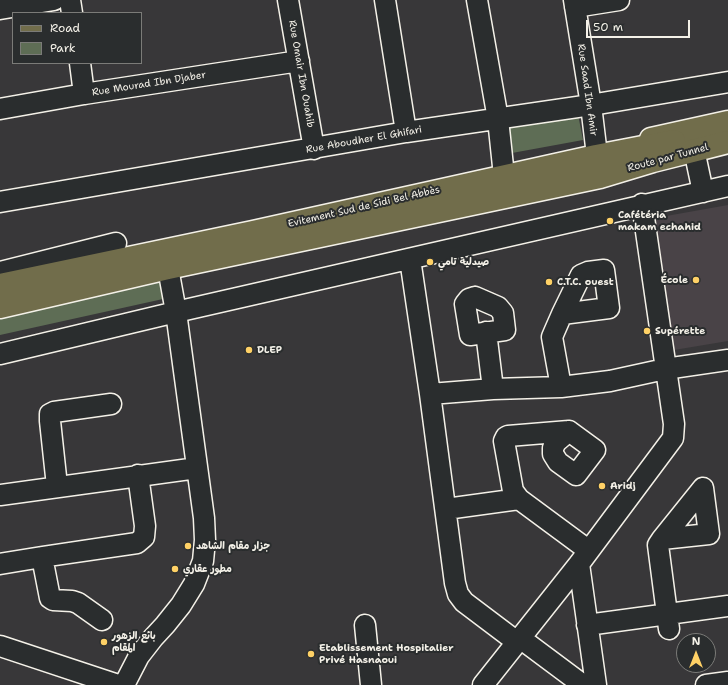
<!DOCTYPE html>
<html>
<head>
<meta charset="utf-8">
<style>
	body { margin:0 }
	#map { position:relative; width:728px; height:685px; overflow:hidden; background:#383739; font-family:"Shantell Sans",sans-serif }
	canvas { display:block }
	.legend { position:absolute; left:12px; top:12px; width:130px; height:52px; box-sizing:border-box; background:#2a2d2e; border:1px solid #7b7b78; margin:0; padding:5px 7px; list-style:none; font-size:12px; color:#f4f1e8 }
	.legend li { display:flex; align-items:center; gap:8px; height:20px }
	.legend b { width:20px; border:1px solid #7b7b78 }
	.north { position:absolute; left:676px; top:633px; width:40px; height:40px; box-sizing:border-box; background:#2a2d2e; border:1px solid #7b7b78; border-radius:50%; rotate:0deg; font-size:11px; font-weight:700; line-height:16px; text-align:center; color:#f4f1e8 }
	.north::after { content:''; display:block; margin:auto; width:14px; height:18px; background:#ffd166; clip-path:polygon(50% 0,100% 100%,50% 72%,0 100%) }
	.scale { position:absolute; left:586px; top:20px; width:104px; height:18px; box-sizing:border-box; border:2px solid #f4f1e8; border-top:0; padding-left:5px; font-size:12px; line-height:14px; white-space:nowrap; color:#f4f1e8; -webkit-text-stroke:3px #2a2d2e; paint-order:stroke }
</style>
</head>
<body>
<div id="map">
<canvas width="728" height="685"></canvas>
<ul class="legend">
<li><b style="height:5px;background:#716d4b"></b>Road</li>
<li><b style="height:11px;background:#5e6d55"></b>Park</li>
</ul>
<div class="north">N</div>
<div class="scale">50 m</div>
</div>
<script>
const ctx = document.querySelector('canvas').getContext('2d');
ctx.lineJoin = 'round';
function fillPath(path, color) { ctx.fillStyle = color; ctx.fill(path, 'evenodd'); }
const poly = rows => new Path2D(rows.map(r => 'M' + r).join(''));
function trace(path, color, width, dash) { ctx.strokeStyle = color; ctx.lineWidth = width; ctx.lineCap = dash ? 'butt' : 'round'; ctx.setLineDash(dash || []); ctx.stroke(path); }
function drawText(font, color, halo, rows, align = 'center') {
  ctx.font = font + ' "Shantell Sans","Playpen Sans Arabic",sans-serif'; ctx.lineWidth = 4; ctx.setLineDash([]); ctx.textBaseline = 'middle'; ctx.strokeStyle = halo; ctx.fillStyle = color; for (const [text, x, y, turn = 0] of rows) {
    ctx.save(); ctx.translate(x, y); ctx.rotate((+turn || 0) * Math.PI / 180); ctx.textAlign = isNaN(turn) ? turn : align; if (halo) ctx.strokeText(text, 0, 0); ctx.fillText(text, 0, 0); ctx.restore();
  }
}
fillPath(poly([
	[728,205,728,341,674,350,655,218]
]), '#494347');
fillPath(poly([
	[577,109,583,140,512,153,508,119],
	[161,277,169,291,163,299,0,335,0,311]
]), '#5e6d55');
const minor = poly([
	[70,0,72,13],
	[288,0,314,149],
	[385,0,406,132],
	[477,0,498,119,504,176],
	[574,0,591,105,599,172],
	[575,7,619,0],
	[0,9,54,0],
	[80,63,84,94],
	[0,109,84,94,299,61],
	[696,159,703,192],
	[0,202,406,132,591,105,728,82],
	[410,259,430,394,455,583,458,594,464,602,517,642],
	[0,272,116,243],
	[475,297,498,307,503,313,505,330,470,335,465,304,469,299,475,297],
	[486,332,493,389],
	[0,354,176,312,728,186],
	[561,387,552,337,555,330,562,314,581,275,588,272,604,270,609,308,562,314],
	[430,394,493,389,561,387,610,381,665,369,728,360],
	[569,431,508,436,506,437,504,441,513,491,519,499,588,550],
	[569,431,595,450,576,475,558,462,553,454,553,448,556,442,569,431],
	[57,486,50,421,50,414,54,412,111,404],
	[0,495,197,468],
	[446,509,519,499],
	[662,539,709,534,703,488,662,539,658,545,669,629],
	[42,557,50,598,53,600,72,601,78,603,102,620],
	[0,564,42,557,137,543,144,537,145,526,138,475],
	[579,564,596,685],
	[365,625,371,685],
	[587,625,728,606],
	[520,638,583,685],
	[0,646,118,685],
	[124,685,139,656,153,638,165,625,181,605,194,584,203,561,205,540,204,518,176,312,168,268],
	[483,685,579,564,673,438,674,424,642,204],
	[706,685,728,682]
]);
const major = poly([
	[651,139,728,122]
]);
const highway = poly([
	[0,285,253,232,596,156,674,141],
	[0,307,168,268,600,177,653,161,728,142]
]);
trace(minor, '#f4f1e8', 23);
trace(major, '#f4f1e8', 25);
trace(highway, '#f4f1e8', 25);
trace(minor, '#2a2d2e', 20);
trace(major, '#716d4b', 22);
trace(highway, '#716d4b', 22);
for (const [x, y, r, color] of [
	[610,221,4,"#ffd166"],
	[430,262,4,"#ffd166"],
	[696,280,4,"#ffd166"],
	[549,282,4,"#ffd166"],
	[647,331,4,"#ffd166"],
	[249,350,4,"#ffd166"],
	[602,486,4,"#ffd166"],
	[188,546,4,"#ffd166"],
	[175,569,4,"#ffd166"],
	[104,642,4,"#ffd166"],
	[311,654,4,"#ffd166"]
]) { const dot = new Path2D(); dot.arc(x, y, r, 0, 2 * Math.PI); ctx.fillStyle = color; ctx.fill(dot); trace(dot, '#2a2d2e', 1.5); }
drawText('10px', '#f4f1e8', '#2a2d2e', [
	["Rue Omair Ibn Ouahib",301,74,80],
	["Rue Mourad Ibn Djaber",149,84,-9],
	["Rue Saad Ibn Amir",587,90,82],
	["Rue Aboudher El Ghifari",364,140,-10],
	["Route par Tunnel",668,158,-15],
	["Evitement Sud de Sidi Bel Abbès",364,207,-13]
]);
drawText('bold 10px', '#f4f1e8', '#2a2d2e', [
	["Cafétéria",618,215],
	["makam echahid",618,227],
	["صيدلية تامي",438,262],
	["École",688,280,"right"],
	["C.T.C. ouest",557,282],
	["Supérette",655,331],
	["DLEP",257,350],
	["Aridj",610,486],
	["جزار مقام الشاهد",196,546],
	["مطور عقاري",183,569],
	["بائع الزهور",112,636],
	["المقام",112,648],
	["Etablissement Hospitalier",319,648],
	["Privé Hasnaoui",319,660]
], 'left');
</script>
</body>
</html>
